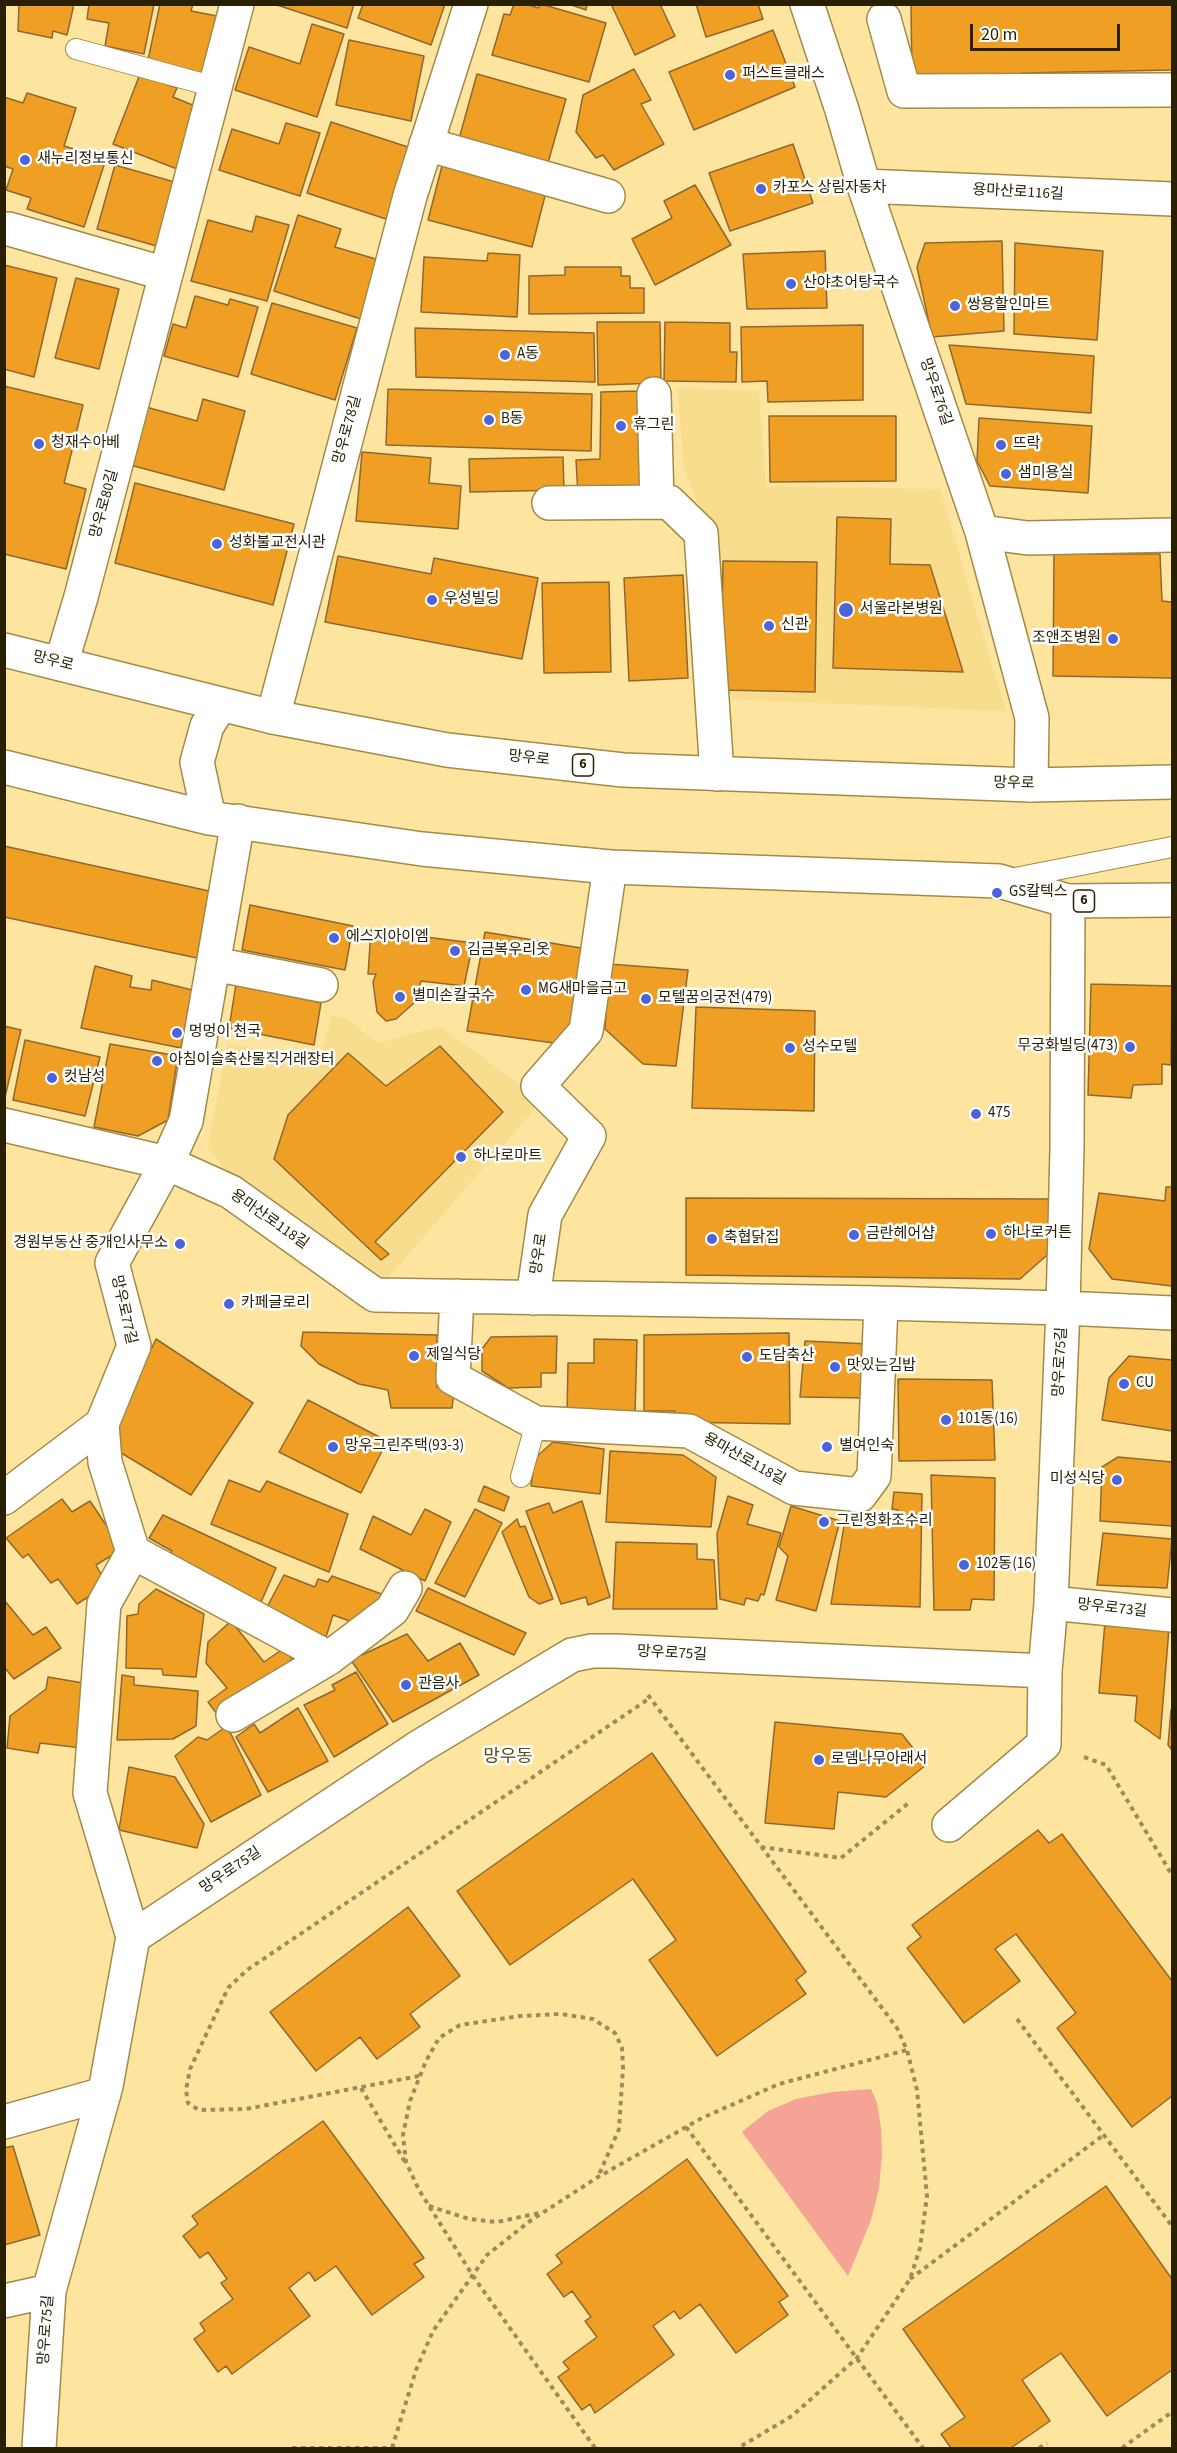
<!DOCTYPE html>
<html>
<head>
<meta charset="utf-8">
<style>
	body { margin:0 }
	#map { position:relative; width:1177px; height:2453px; overflow:hidden; background:#fde59f; font-family:"Source Sans 3",sans-serif }
	canvas { display:block }
	.frame { position:absolute; inset:0; border:6px solid #292004; pointer-events:none }
	.scale { position:absolute; left:970px; top:24px; width:150px; height:27px; box-sizing:border-box; border:3px solid #292004; border-top:0; padding-left:8px; font-size:18px; line-height:21px; white-space:nowrap; color:#292004; -webkit-text-stroke:4px #fff; paint-order:stroke }
</style>
</head>
<body>
<div id="map">
<canvas width="1177" height="2453"></canvas>
<div class="frame"></div>
<div class="scale">20 m</div>
</div>
<script>
const ctx = document.querySelector('canvas').getContext('2d');
ctx.lineJoin = 'round';
function fillPath(path, color) { ctx.fillStyle = color; ctx.fill(path, 'evenodd'); }
const poly = rows => new Path2D(rows.map(r => 'M' + r).join(''));
function trace(path, color, width, dash) { ctx.strokeStyle = color; ctx.lineWidth = width; ctx.lineCap = dash ? 'butt' : 'round'; ctx.setLineDash(dash || []); ctx.stroke(path); }
function drawText(font, color, halo, rows, align = 'center') {
  ctx.font = font + ' "Source Sans 3","Noto Sans KR",sans-serif'; ctx.lineWidth = 5; ctx.setLineDash([]); ctx.textBaseline = 'middle'; ctx.strokeStyle = halo; ctx.fillStyle = color; for (const [text, x, y, turn = 0] of rows) {
    ctx.save(); ctx.translate(x, y); ctx.rotate((+turn || 0) * Math.PI / 180); ctx.textAlign = isNaN(turn) ? turn : align; if (halo) ctx.strokeText(text, 0, 0); ctx.fillText(text, 0, 0); ctx.restore();
  }
}
fillPath(poly([
	[677,388,759,391,766,486,940,489,1006,711,721,699,709,521,700,508,684,469],
	[331,1015,347,1019,378,1043,440,1026,542,1101,380,1287,236,1187,208,1147,227,1043,320,1063]
]), '#f8dd8f');
fillPath(poly([
	[871,2089,877,2103,881,2128,882,2155,879,2188,871,2220,848,2276,742,2132,768,2111,796,2099,832,2092]
]), '#f4a394');
const building = poly([
	[19,4,74,4,67,35,53,31,52,38,18,31,19,4],
	[89,4,154,4,144,54,105,46,109,23,87,19,89,4],
	[160,4,193,4,191,11,217,16,215,83,146,69,160,4],
	[274,4,354,4,347,28,274,4],
	[363,4,445,4,431,45,358,18,363,4],
	[514,4,526,4,538,8,541,4,606,23,589,82,492,55,504,14,510,15,514,4],
	[569,4,587,4,586,10,569,4],
	[611,4,660,4,675,36,635,55,611,4],
	[696,4,758,4,763,19,706,37,696,4],
	[911,4,1172,4,1172,70,1022,73,1018,106,912,81,911,4],
	[312,24,344,34,317,117,235,90,249,47,300,64,312,24],
	[773,30,795,87,694,130,669,72,773,30],
	[349,40,424,56,411,121,336,105,349,40],
	[634,69,651,100,641,104,664,144,614,170,603,155,596,158,576,132,583,95,634,69],
	[140,74,177,88,173,97,200,108,177,169,113,144,140,74],
	[477,74,566,99,548,163,459,139,477,74],
	[27,93,76,108,64,146,106,159,84,227,27,209,31,198,6,190,13,169,4,166,4,97,23,103,27,93],
	[331,122,411,148,389,220,307,193,331,122],
	[286,123,320,133,300,196,219,170,232,129,279,144,286,123],
	[793,144,813,203,730,231,709,173,793,144],
	[443,162,547,188,532,247,428,220,443,162],
	[115,165,178,183,160,247,97,229,115,165],
	[695,185,731,245,655,285,632,239,672,218,664,201,695,185],
	[298,215,341,229,335,247,379,260,361,319,274,291,298,215],
	[256,216,289,225,267,301,191,281,208,220,252,232,256,216],
	[1002,241,1004,331,932,337,917,267,925,243,1002,241],
	[1015,243,1103,251,1097,340,1014,334,1015,243],
	[825,251,827,308,747,309,743,254,825,251],
	[488,253,520,255,517,317,421,312,424,257,487,261,488,253],
	[4,265,57,278,34,377,4,369,4,265],
	[565,267,621,267,621,276,630,276,630,288,644,288,644,313,529,314,529,276,565,275,565,267],
	[76,278,119,289,99,369,55,358,76,278],
	[195,296,228,305,230,299,258,307,238,377,164,356,173,324,186,328,195,296],
	[272,303,357,328,335,400,251,374,272,303],
	[597,322,660,322,661,383,598,385,597,322],
	[665,322,730,323,730,352,737,352,736,382,664,381,665,322],
	[863,325,863,400,768,402,767,381,742,382,741,327,863,325],
	[415,328,594,333,595,382,416,377,415,328],
	[949,345,1094,356,1091,413,966,404,949,345],
	[4,386,83,405,64,483,86,489,66,569,4,554,4,386],
	[388,389,592,394,591,451,386,445,388,389],
	[639,391,644,478,634,494,578,495,576,460,600,459,601,392,639,391],
	[203,399,245,411,224,490,130,465,146,407,197,421,203,399],
	[769,416,896,416,896,481,770,482,769,416],
	[979,418,1092,426,1088,493,990,486,977,461,979,418],
	[362,452,431,458,429,483,461,486,458,529,356,521,362,452],
	[563,457,564,490,470,492,469,459,563,457],
	[135,483,294,524,273,605,115,563,135,483],
	[837,517,891,519,890,564,930,565,963,672,833,668,837,517],
	[1054,554,1160,554,1162,601,1172,602,1172,678,1053,676,1054,554],
	[338,556,431,574,434,558,538,578,522,659,325,622,338,556],
	[723,561,817,562,815,692,721,690,723,561],
	[683,575,688,678,629,681,624,578,683,575],
	[609,582,611,672,544,673,542,583,609,582],
	[4,846,209,891,197,958,4,917,4,846],
	[250,905,353,926,345,970,242,950,250,905],
	[371,930,473,943,464,986,421,981,414,1003,396,1019,386,1021,377,1012,373,982,376,974,368,974,371,930],
	[485,932,587,949,579,1025,561,1044,467,1031,485,932],
	[609,964,688,970,676,1066,643,1064,605,1029,609,964],
	[95,966,132,976,130,987,151,990,152,980,192,990,181,1048,81,1028,95,966],
	[236,984,321,1003,314,1045,229,1028,236,984],
	[1091,984,1172,986,1171,1065,1162,1064,1162,1084,1133,1085,1131,1098,1088,1095,1091,984],
	[696,1007,815,1011,814,1111,692,1108,696,1007],
	[4,1026,21,1030,5,1097,4,1097,4,1026],
	[25,1040,100,1057,85,1116,13,1100,25,1040],
	[110,1044,178,1056,168,1120,138,1136,94,1127,110,1044],
	[440,1046,503,1112,375,1242,389,1254,381,1260,274,1159,288,1115,348,1053,386,1086,440,1046],
	[1166,1187,1172,1187,1172,1286,1112,1279,1089,1249,1099,1193,1165,1201,1166,1187],
	[686,1198,1055,1199,1055,1248,1020,1279,686,1275,686,1198],
	[303,1332,437,1335,437,1387,454,1391,452,1408,391,1408,388,1390,359,1384,319,1364,301,1346,303,1332],
	[789,1333,790,1424,675,1422,675,1411,644,1411,644,1335,789,1333],
	[557,1336,556,1373,541,1373,541,1387,508,1388,482,1371,482,1349,491,1337,557,1336],
	[156,1339,253,1403,191,1495,113,1448,116,1423,156,1339],
	[594,1339,637,1340,635,1414,567,1413,568,1363,594,1363,594,1339],
	[805,1341,870,1344,868,1398,800,1397,805,1341],
	[1129,1356,1172,1360,1172,1431,1102,1420,1109,1378,1129,1356],
	[898,1379,992,1380,995,1460,899,1461,898,1379],
	[308,1400,387,1441,361,1493,279,1452,308,1400],
	[553,1442,604,1449,600,1494,531,1486,535,1458,553,1442],
	[610,1451,683,1455,716,1477,711,1527,606,1522,610,1451],
	[1118,1457,1172,1462,1172,1526,1100,1521,1102,1467,1118,1457],
	[931,1475,995,1478,994,1600,972,1599,970,1610,934,1610,931,1475],
	[229,1480,260,1492,267,1481,348,1514,329,1572,211,1524,229,1480],
	[484,1486,509,1497,504,1511,478,1501,484,1486],
	[894,1492,922,1494,920,1607,831,1604,845,1520,896,1520,898,1510,892,1509,894,1492],
	[728,1496,753,1505,747,1524,781,1533,764,1595,761,1594,758,1601,746,1598,744,1605,720,1599,717,1534,728,1496],
	[62,1499,72,1512,90,1501,122,1549,96,1565,107,1585,77,1604,58,1579,51,1583,28,1554,23,1558,6,1538,62,1499],
	[582,1501,610,1597,588,1605,586,1597,561,1604,526,1511,549,1503,553,1513,582,1501],
	[791,1506,840,1521,816,1611,776,1600,788,1556,779,1547,791,1506],
	[425,1509,451,1522,425,1581,360,1549,373,1516,411,1535,425,1509],
	[475,1509,502,1523,465,1597,435,1583,475,1509],
	[163,1515,276,1568,258,1609,165,1562,172,1551,149,1538,163,1515],
	[517,1519,520,1527,525,1526,553,1599,539,1604,529,1597,502,1532,517,1519],
	[1103,1533,1172,1539,1167,1588,1097,1585,1103,1533],
	[616,1542,697,1544,697,1559,714,1560,717,1609,613,1609,616,1542],
	[284,1575,315,1587,318,1579,328,1582,332,1576,387,1596,358,1624,333,1615,325,1640,266,1609,284,1575],
	[428,1588,526,1633,514,1655,416,1611,428,1588],
	[156,1589,204,1614,196,1677,163,1675,162,1669,126,1668,127,1616,138,1614,139,1604,156,1589],
	[4,1600,33,1635,46,1627,61,1648,14,1679,4,1667,4,1600],
	[231,1621,264,1662,283,1649,301,1668,220,1718,208,1702,227,1688,206,1663,208,1642,231,1621],
	[1105,1622,1169,1628,1160,1739,1135,1721,1137,1696,1099,1693,1105,1622],
	[407,1634,428,1661,460,1643,479,1675,393,1722,351,1660,407,1634],
	[356,1672,388,1724,334,1757,304,1705,335,1690,332,1685,356,1672],
	[122,1675,134,1677,134,1685,198,1691,196,1726,173,1739,117,1740,122,1675],
	[48,1677,83,1683,82,1748,40,1743,38,1753,7,1748,10,1716,46,1689,48,1677],
	[298,1708,328,1761,268,1792,236,1737,254,1724,260,1733,298,1708],
	[1171,1710,1172,1711,1172,1750,1168,1745,1171,1710],
	[775,1722,902,1734,926,1765,886,1797,838,1792,834,1829,765,1823,775,1722],
	[227,1726,261,1795,211,1822,175,1756,198,1737,207,1740,227,1726],
	[652,1753,806,1972,796,1980,806,1994,717,2056,649,1960,676,1940,633,1879,510,1965,457,1891,652,1753],
	[129,1767,175,1777,204,1824,197,1848,119,1830,129,1767],
	[1038,1830,1049,1843,1062,1834,1172,1981,1172,2096,1132,2127,1057,2028,1076,2013,1016,1934,995,1949,1020,1981,964,2023,907,1948,921,1937,912,1925,1038,1830],
	[408,1907,460,1976,410,2014,420,2027,377,2059,360,2037,316,2071,270,2012,408,1907],
	[323,2121,424,2258,414,2264,424,2277,372,2315,336,2266,315,2281,309,2272,289,2288,310,2316,232,2374,226,2366,218,2372,194,2339,205,2331,200,2323,233,2299,221,2283,227,2279,208,2252,200,2258,183,2236,198,2224,192,2216,323,2121],
	[13,2146,40,2235,4,2245,4,2148,13,2146],
	[687,2159,788,2296,779,2302,788,2315,736,2353,700,2304,680,2319,674,2311,653,2326,674,2355,595,2413,590,2404,582,2410,558,2377,569,2369,563,2362,597,2337,585,2321,591,2317,572,2291,564,2297,547,2274,562,2263,556,2255,687,2159],
	[1106,2186,1172,2279,1172,2370,1107,2416,1061,2353,1022,2380,1050,2421,1011,2448,951,2448,941,2434,965,2417,903,2329,1106,2186]
]);
fillPath(building, '#ef9f24');
trace(building, '#92672f', 1.5);
const service = poly([
	[76,49,215,87],
	[1010,879,1172,847],
	[521,1477,536,1423]
]);
const minor = poly([
	[807,4,842,110,864,186,982,532,1032,718,1031,785],
	[884,19,904,91,1172,90],
	[426,144,608,196],
	[864,186,1172,199],
	[4,229,9,229,166,274],
	[654,394,657,502],
	[549,503,669,502,701,533,717,774],
	[982,532,1028,538,1172,535],
	[61,664,81,597,237,4],
	[273,717,410,196,471,4],
	[238,821,186,1121,167,1163,112,1263,134,1346,102,1424,105,1462,133,1552,329,1658],
	[214,964,321,985],
	[4,1125,167,1163,231,1192,375,1295,881,1303,1063,1308,1172,1313],
	[457,1296,453,1378,536,1423,689,1431,794,1488,860,1495,874,1476,881,1303],
	[533,1298,545,1215,589,1136,538,1086,586,1031,610,867],
	[4,1498,102,1424],
	[133,1552,104,1604,90,1793,133,1937],
	[1051,1603,1172,1615],
	[233,1715,329,1658,392,1610,405,1588],
	[949,1825,1044,1744,1045,1671],
	[4,2122,104,2094],
	[4,2301,49,2291],
	[39,2448,49,2291,106,2086,133,1937,419,1747,572,1655,592,1651,615,1651,1045,1671,1051,1603,1063,1308,1067,1148,1068,901]
]);
const primary = poly([
	[4,650,273,717,447,750,623,770,1031,785,1172,782],
	[4,767,209,818,422,849,610,867,999,881,1068,901,1172,900],
	[209,818,197,762,207,726,221,704]
]);
trace(service, '#a28b48', 22);
trace(minor, '#a28b48', 36);
trace(primary, '#a28b48', 36);
trace(poly([
	[648,1695,897,2028,907,2050,917,2090,927,2196,920,2248,910,2279,857,2358,792,2416,738,2448],
	[1084,1757,1106,1765,1172,1875],
	[761,1847,841,1858,911,1801],
	[1017,2019,1172,2226],
	[419,2076,246,2109,199,2110,188,2103,186,2090,190,2069,228,1988,247,1970,650,1698],
	[361,2088,405,2162],
	[686,2127,923,2448],
	[429,2206,469,2219,497,2222,539,2213],
	[910,2279,1105,2134],
	[292,2448,399,2448],
	[392,2448,416,2370,433,2331,487,2255,530,2221,598,2177,702,2118,779,2084,907,2050],
	[595,2448,473,2276,419,2190,406,2162,403,2135,410,2101,426,2061,439,2038,460,2025,520,2016,561,2014,593,2019,615,2033,622,2048,623,2068,619,2129,598,2177],
	[1039,2448,1047,2443],
	[1122,2448,1172,2412]
]), '#9d8c59', 4, [4.5, 4.5]);
trace(service, '#fff', 20);
trace(minor, '#fff', 33);
trace(primary, '#fff', 33);
for (const [x, y, r, color] of [
	[730,75,6,"#4d64d9"],
	[25,160,6,"#4d64d9"],
	[761,189,6,"#4d64d9"],
	[791,284,6,"#4d64d9"],
	[955,306,6,"#4d64d9"],
	[505,355,6,"#4d64d9"],
	[489,420,6,"#4d64d9"],
	[621,426,6,"#4d64d9"],
	[39,444,6,"#4d64d9"],
	[1001,445,6,"#4d64d9"],
	[1006,474,6,"#4d64d9"],
	[217,544,6,"#4d64d9"],
	[432,600,6,"#4d64d9"],
	[846,610,8,"#4d64d9"],
	[769,626,6,"#4d64d9"],
	[1113,639,6,"#4d64d9"],
	[997,893,6,"#4d64d9"],
	[334,938,6,"#4d64d9"],
	[455,951,6,"#4d64d9"],
	[526,990,6,"#4d64d9"],
	[400,997,6,"#4d64d9"],
	[646,999,6,"#4d64d9"],
	[177,1033,6,"#4d64d9"],
	[1130,1047,6,"#4d64d9"],
	[790,1048,6,"#4d64d9"],
	[157,1061,6,"#4d64d9"],
	[52,1078,6,"#4d64d9"],
	[976,1114,6,"#4d64d9"],
	[461,1157,6,"#4d64d9"],
	[991,1234,6,"#4d64d9"],
	[854,1235,6,"#4d64d9"],
	[712,1239,6,"#4d64d9"],
	[180,1244,6,"#4d64d9"],
	[229,1304,6,"#4d64d9"],
	[414,1356,6,"#4d64d9"],
	[747,1357,6,"#4d64d9"],
	[835,1367,6,"#4d64d9"],
	[1124,1384,6,"#4d64d9"],
	[946,1420,6,"#4d64d9"],
	[333,1447,6,"#4d64d9"],
	[827,1447,6,"#4d64d9"],
	[1117,1480,6,"#4d64d9"],
	[824,1522,6,"#4d64d9"],
	[964,1565,6,"#4d64d9"],
	[406,1685,6,"#4d64d9"],
	[819,1760,6,"#4d64d9"]
]) { const dot = new Path2D(); dot.arc(x, y, r, 0, 2 * Math.PI); ctx.fillStyle = color; ctx.fill(dot); trace(dot, '#fff', 2); }
for (const [x, y, w] of [
	[583,765,21],
	[1084,901,21]
]) { const box = new Path2D(); box.roundRect(x - w / 2, y - 11, w, 22, 4.5); ctx.fillStyle = '#fff'; ctx.fill(box); trace(box, '#292004', 1.5); }
drawText('bold 14px', '#292004', null, [
	["6",583,765],
	["6",1084,901]
]);
drawText('15px', '#292004', '#fff', [
	["퍼스트클래스",742,75],
	["새누리정보통신",37,160],
	["카포스 상림자동차",773,189],
	["산야초어탕국수",803,284],
	["쌍용할인마트",967,306],
	["A동",517,355],
	["B동",501,420],
	["휴그린",633,426],
	["청재수아베",51,444],
	["뜨락",1013,445],
	["샘미용실",1018,474],
	["성화불교전시관",229,544],
	["우성빌딩",444,600],
	["서울라본병원",860,610],
	["신관",781,626],
	["조앤조병원",1101,639,"right"],
	["GS칼텍스",1009,893],
	["에스지아이엠",346,938],
	["김금복우리옷",467,951],
	["MG새마을금고",538,990],
	["별미손칼국수",412,997],
	["모텔꿈의궁전(479)",658,999],
	["멍멍이 천국",189,1033],
	["무궁화빌딩(473)",1118,1047,"right"],
	["성수모텔",802,1048],
	["아침이슬축산물직거래장터",169,1061],
	["컷남성",64,1078],
	["475",988,1114],
	["하나로마트",473,1157],
	["하나로커튼",1003,1234],
	["금란헤어샵",866,1235],
	["축협닭집",724,1239],
	["경원부동산 중개인사무소",168,1244,"right"],
	["카페글로리",241,1304],
	["제일식당",426,1356],
	["도담축산",759,1357],
	["맛있는김밥",847,1367],
	["CU",1136,1384],
	["101동(16)",958,1420],
	["망우그린주택(93-3)",345,1447],
	["별여인숙",839,1447],
	["미성식당",1105,1480,"right"],
	["그린정화조수리",836,1522],
	["102동(16)",976,1565],
	["관음사",418,1685],
	["로뎀나무아래서",831,1760]
], 'left');
drawText('15px', '#292004', '#fff', [
	["용마산로116길",1018,193,3],
	["망우로76길",935,392,71],
	["망우로78길",348,430,-75],
	["망우로80길",105,504,-75],
	["망우로",53,662,14],
	["망우로",529,759,6],
	["망우로",1014,784,1],
	["용마산로118길",269,1220,35],
	["망우로",540,1254,-82],
	["망우로77길",123,1310,77],
	["망우로75길",1061,1362,-87],
	["용마산로118길",744,1460,29],
	["망우로73길",1112,1609,6],
	["망우로75길",672,1654,3],
	["망우로75길",231,1871,-34],
	["망우로75길",47,2330,-86]
]);
drawText('18px', '#594913', '#fff', [
	["망우동",508,1758]
]);
</script>
</body>
</html>
